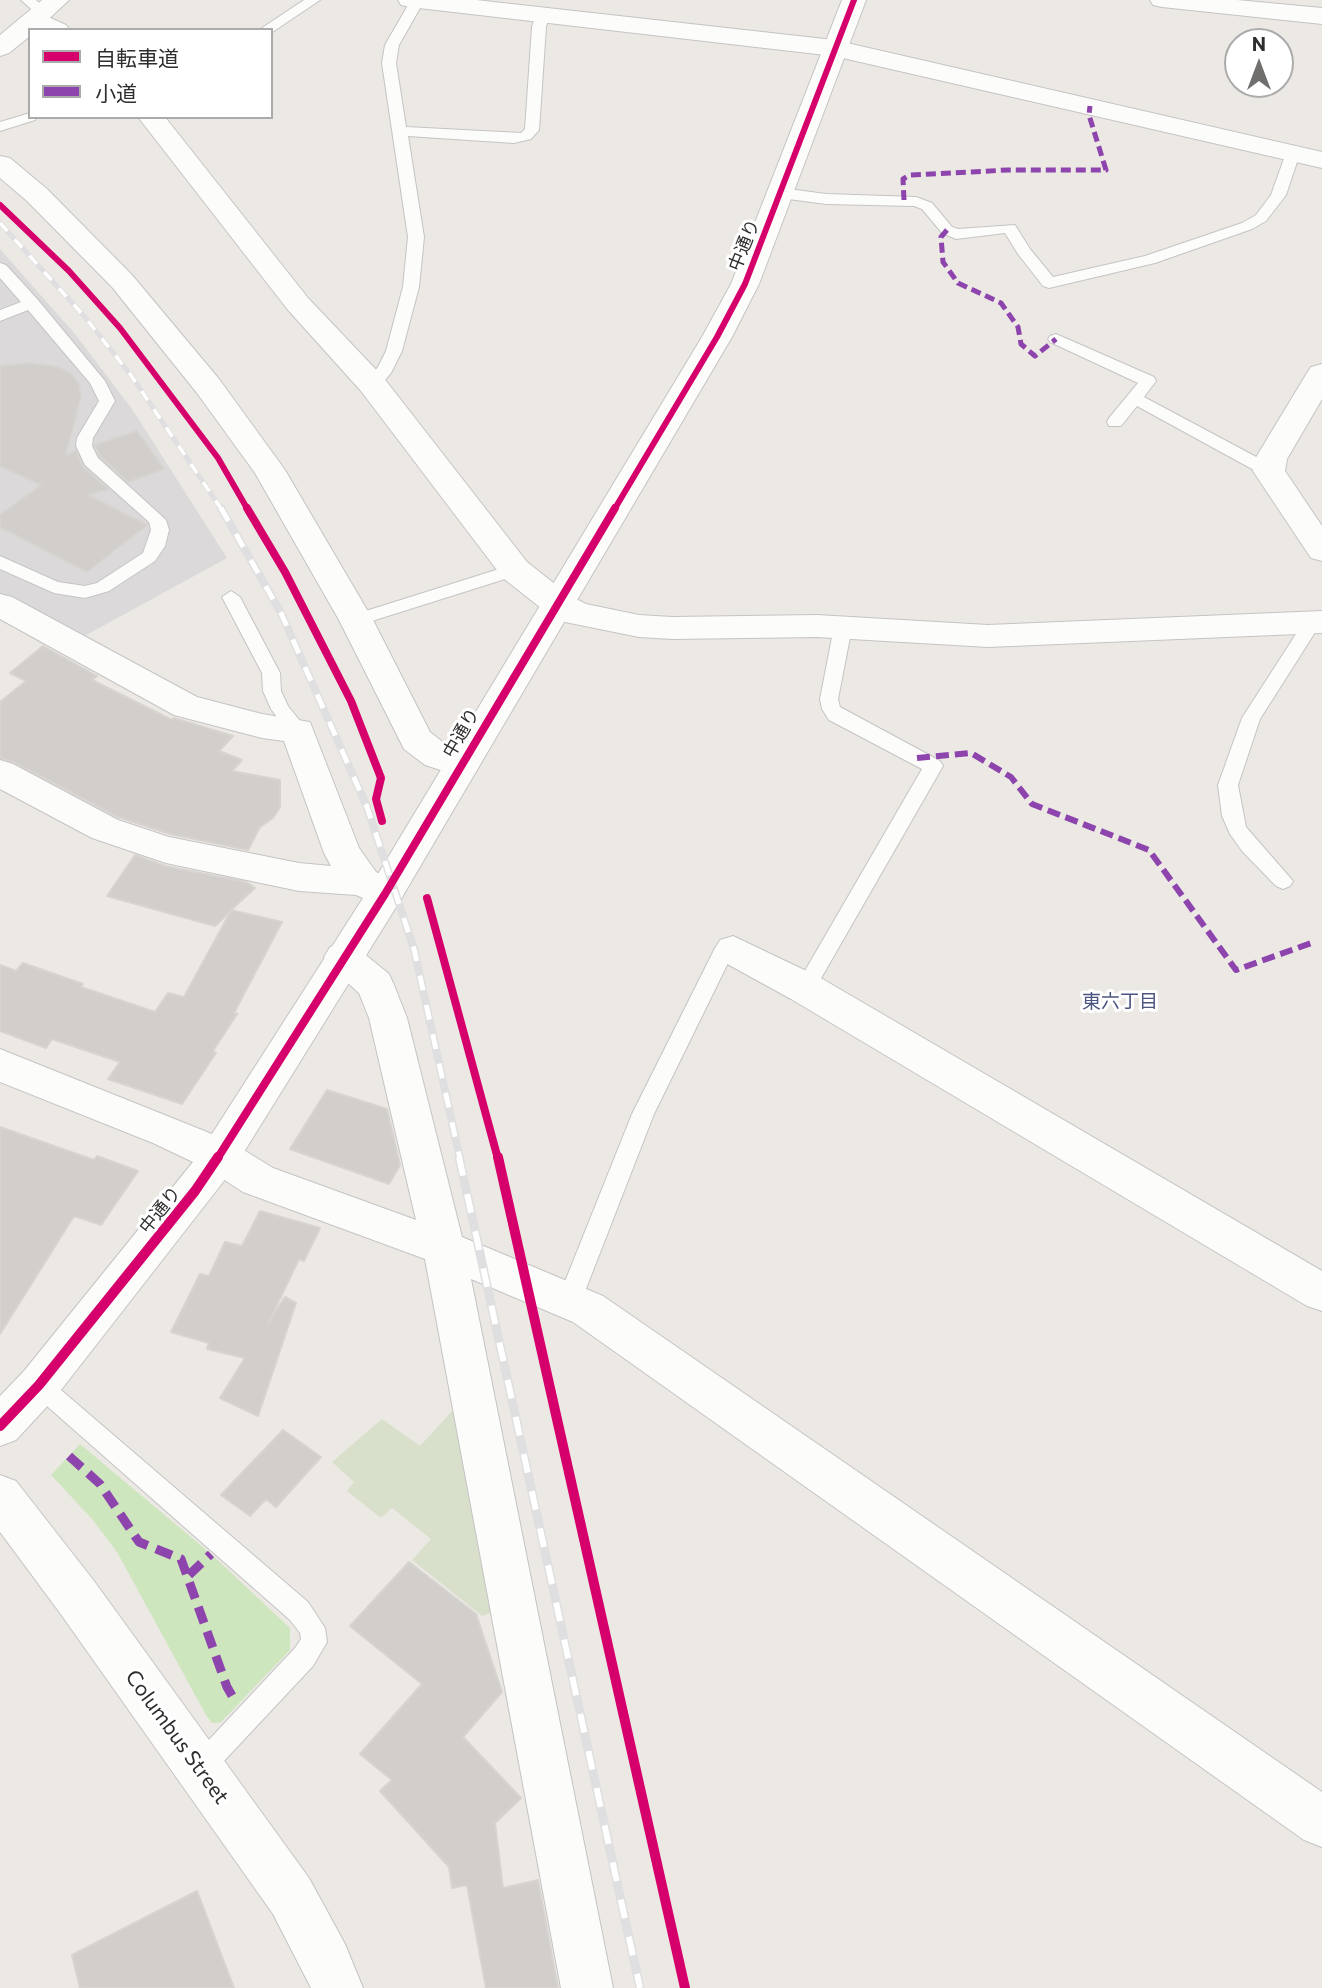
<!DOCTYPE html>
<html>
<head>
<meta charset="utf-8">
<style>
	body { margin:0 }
	#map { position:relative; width:1322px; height:1988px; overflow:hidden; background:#ece8e4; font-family:Commissioner,"Noto Sans JP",sans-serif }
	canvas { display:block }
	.legend { position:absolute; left:28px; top:28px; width:245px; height:91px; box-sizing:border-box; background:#fff; border:2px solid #ababab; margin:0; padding:9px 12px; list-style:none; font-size:21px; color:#2e2e2e }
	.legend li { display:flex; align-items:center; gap:14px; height:35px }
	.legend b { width:35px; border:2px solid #ababab }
	.north { position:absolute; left:1224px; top:28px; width:70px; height:70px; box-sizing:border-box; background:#fff; border:2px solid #ababab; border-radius:50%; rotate:0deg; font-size:19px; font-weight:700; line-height:28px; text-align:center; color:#2e2e2e }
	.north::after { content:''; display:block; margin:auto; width:24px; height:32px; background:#706f6e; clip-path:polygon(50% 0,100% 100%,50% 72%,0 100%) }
</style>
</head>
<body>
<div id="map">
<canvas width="1322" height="1988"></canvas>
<ul class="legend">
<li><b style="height:9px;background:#d6006c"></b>自転車道</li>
<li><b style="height:9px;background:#8e44ad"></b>小道</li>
</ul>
<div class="north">N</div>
</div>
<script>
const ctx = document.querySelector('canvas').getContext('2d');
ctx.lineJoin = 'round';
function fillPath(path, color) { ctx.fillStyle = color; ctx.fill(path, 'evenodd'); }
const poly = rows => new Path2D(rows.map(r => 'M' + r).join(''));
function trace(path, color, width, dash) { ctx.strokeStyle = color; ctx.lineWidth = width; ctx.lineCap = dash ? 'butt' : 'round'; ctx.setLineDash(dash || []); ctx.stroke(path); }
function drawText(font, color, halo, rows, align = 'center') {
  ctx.font = font + ' Commissioner,"Noto Sans JP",sans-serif'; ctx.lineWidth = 6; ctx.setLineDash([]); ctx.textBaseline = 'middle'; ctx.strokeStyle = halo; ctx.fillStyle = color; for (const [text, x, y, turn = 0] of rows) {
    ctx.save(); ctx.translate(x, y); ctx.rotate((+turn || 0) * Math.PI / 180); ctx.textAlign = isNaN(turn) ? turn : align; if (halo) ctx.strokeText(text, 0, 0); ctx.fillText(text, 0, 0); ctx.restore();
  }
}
fillPath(poly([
	[0,249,75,334,132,409,227,558,81,638,0,594]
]), '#dcd9db');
fillPath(poly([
	[80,1444,211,1554,290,1628,290,1650,221,1722,212,1723,206,1715,117,1552,92,1519,51,1475]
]), '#cee6be');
fillPath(poly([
	[453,1410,493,1612,482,1616,412,1560,431,1539,392,1508,381,1518,347,1491,354,1482,332,1462,382,1419,420,1446]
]), '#d8e0cc');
const building = poly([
	[30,363,58,367,71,374,79,384,81,396,66,455,76,451,83,467,108,489,88,495,147,525,87,572,0,527,0,515,41,485,0,466,0,366,30,363],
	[137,431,164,469,128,482,100,456,95,445,137,431],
	[43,646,97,676,92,680,172,720,174,718,233,736,219,751,242,760,232,771,280,780,280,807,273,818,260,827,248,850,170,834,118,817,14,762,0,758,0,702,26,681,10,673,43,646],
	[135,855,165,866,246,882,255,888,231,910,282,922,234,1013,237,1014,213,1051,216,1053,182,1104,108,1079,120,1062,52,1039,46,1048,0,1031,0,965,16,971,23,963,83,984,81,987,155,1012,168,993,184,997,231,911,215,926,107,896,135,855],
	[327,1090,387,1109,400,1165,389,1184,290,1149,327,1090],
	[0,1127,94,1160,97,1156,138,1171,101,1225,74,1216,0,1334,0,1127],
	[260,1211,320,1228,304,1261,299,1259,268,1324,285,1297,296,1303,258,1416,220,1398,245,1358,207,1349,209,1343,171,1332,200,1274,209,1276,225,1242,242,1246,260,1211],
	[283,1430,321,1457,276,1507,266,1499,250,1516,221,1495,283,1430],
	[409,1562,476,1614,502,1692,463,1737,521,1798,495,1823,503,1888,538,1880,558,1988,486,1988,467,1885,452,1888,449,1867,380,1791,392,1780,360,1754,422,1684,350,1626,409,1562],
	[197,1891,234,1988,80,1988,72,1955,197,1891]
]);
fillPath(building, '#d1cecb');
trace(building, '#d7d4d0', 2);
const lane = poly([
	[21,0,36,0,50,12,48,15,38,15,21,0],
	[304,0,320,0,271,33,271,30,259,30,304,0],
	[411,0,424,1,399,45,396,63,406,127,521,133,525,129,532,27,536,14,543,10,550,14,546,27,539,130,531,139,514,143,408,136,424,237,419,287,402,351,391,373,378,388,372,389,364,384,378,367,386,351,403,287,408,237,382,63,385,45,411,0],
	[30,113,30,117,37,117,35,120,0,131,0,122,30,113],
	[1293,149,1300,153,1286,195,1266,221,1252,229,1155,263,1049,288,1043,286,1018,254,1005,233,956,239,942,233,922,209,914,206,826,204,781,198,773,193,781,188,826,194,916,197,932,203,952,227,958,229,1015,225,1030,249,1053,277,1145,256,1242,223,1256,215,1271,195,1286,153,1293,149],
	[0,263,6,265,38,300,105,381,115,401,93,438,92,446,98,458,166,520,169,530,165,546,155,561,109,591,85,598,54,593,0,569,0,556,58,582,85,586,97,583,143,553,151,530,149,522,85,465,76,446,77,438,99,401,90,383,28,310,0,321,0,310,21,302,0,278,0,263],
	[1056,334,1154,377,1156,381,1144,397,1275,467,1278,471,1269,476,1263,475,1137,406,1121,426,1109,426,1107,422,1109,418,1138,383,1050,342,1048,339,1050,336,1056,334],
	[515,564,521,566,524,570,521,574,356,626,350,624,347,620,350,616,515,564],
	[231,591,240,597,280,673,281,691,288,706,308,731,305,736,291,736,271,709,263,691,262,673,222,597,231,591],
	[1305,617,1311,619,1314,623,1314,634,1260,719,1238,785,1246,827,1293,881,1290,886,1283,889,1276,886,1242,851,1230,834,1222,816,1218,785,1242,718,1296,634,1299,619,1305,617],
	[843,621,849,623,852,627,838,699,840,707,940,761,943,766,812,994,805,996,798,994,795,988,922,769,829,720,822,709,820,699,834,627,837,623,843,621],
	[733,942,740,944,743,950,740,956,730,959,654,1114,582,1299,578,1306,570,1309,562,1306,558,1299,632,1114,715,948,733,942],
	[39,1374,47,1378,308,1602,325,1628,327,1642,313,1666,208,1778,199,1782,190,1778,186,1769,190,1760,295,1648,301,1639,300,1633,290,1620,31,1392,27,1385,31,1378,39,1374]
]);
const street = poly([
	[398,0,476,0,834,40,1322,152,1322,168,834,56,410,7,401,5,398,0],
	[1150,0,1237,0,1322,8,1322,24,1162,7,1153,5,1150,0],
	[35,11,66,25,70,30,37,30,26,24,22,19,26,14,35,11],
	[138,117,165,117,308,298,383,377,527,562,570,596,586,604,639,615,672,617,817,615,988,625,1322,611,1322,633,988,647,817,637,672,639,639,637,565,622,546,612,503,578,361,391,288,310,138,117],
	[0,156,10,158,47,189,132,275,219,379,285,470,373,620,430,732,449,747,475,755,480,764,475,773,462,777,425,765,404,749,339,620,255,473,197,393,112,287,27,201,0,178,0,156],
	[1322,364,1322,399,1287,459,1285,471,1322,526,1322,561,1311,558,1253,471,1255,459,1307,373,1311,367,1322,364],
	[0,594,12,597,197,697,262,714,310,722,359,848,376,872,398,884,404,894,398,904,385,908,356,895,299,891,166,863,92,838,0,789,0,760,13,764,118,820,169,837,299,863,331,866,324,853,284,741,262,738,174,715,0,619,0,594],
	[733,936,819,977,1322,1271,1322,1311,1307,1306,791,999,720,960,714,950,720,940,733,936],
	[343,942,356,947,389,974,394,985,407,1018,462,1237,603,1296,1322,1792,1322,1847,1304,1840,573,1322,471,1279,613,1988,561,1988,425,1259,243,1192,206,1168,200,1156,206,1144,220,1139,234,1144,273,1168,416,1220,369,1018,359,993,330,967,324,957,330,947,343,942]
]);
const secondary = poly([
	[42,0,69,0,37,30,30,30,30,36,9,53,0,56,0,35,42,0],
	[842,0,866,0,759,284,732,337,398,904,234,1168,54,1399,16,1440,0,1446,0,1396,24,1371,193,1162,153,1143,0,1082,0,1049,212,1134,372,884,702,337,731,284,842,0],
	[0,1475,16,1481,94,1581,309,1878,345,1944,363,1988,311,1988,273,1914,60,1613,0,1532,0,1475]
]);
trace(lane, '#c5c4c5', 2);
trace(street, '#c5c4c5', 2);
trace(secondary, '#c5c4c5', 2);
fillPath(lane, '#fcfcfb');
fillPath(street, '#fcfcfb');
fillPath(secondary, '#fcfcfb');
const railFar2 = poly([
	[0,223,84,316,130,374,222,510]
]);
const railFar1 = poly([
	[221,508,281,613,367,807,414,949,460,1159]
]);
const rail = poly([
	[459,1157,640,1988]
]);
trace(railFar2, '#dfdfe1', 5);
trace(railFar1, '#dfdfe1', 8);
trace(rail, '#dfdfe1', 9);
trace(railFar2, '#fff', 3.5, [11]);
trace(railFar1, '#fff', 5, [15]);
trace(rail, '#fff', 6, [19]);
trace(poly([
	[904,200,903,179,910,175,1008,170,1106,170,1089,115,1090,106],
	[947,230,941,237,943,262,958,283,1001,303,1018,327,1021,344,1035,356,1056,339]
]), '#8e44ad', 5, [10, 5]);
trace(poly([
	[917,758,971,753,1011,777,1032,804,1149,850,1236,970,1314,942]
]), '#8e44ad', 6, [13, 6]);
trace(poly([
	[69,1456,100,1484,139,1542,181,1559,227,1687,234,1699],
	[189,1575,211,1554]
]), '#8e44ad', 9, [17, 9]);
trace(poly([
	[0,205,69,271,120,328,218,458,248,510],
	[614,510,717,337,745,284,854,0]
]), '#d6006c', 6);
trace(poly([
	[247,508,285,572,351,701,381,778,376,799,382,821],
	[427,898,498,1159],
	[217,1159,385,894,615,508]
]), '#d6006c', 8);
trace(poly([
	[498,1157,685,1988],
	[0,1426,39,1385,195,1191,218,1157]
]), '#d6006c', 10);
drawText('18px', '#2e2e2e', '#fff', [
	["中通り",744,245,-68],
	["中通り",461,733,-60],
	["中通り",160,1210,-51]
]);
drawText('19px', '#4d5680', '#fff', [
	["東六丁目",1120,1002]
]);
drawText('21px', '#2e2e2e', '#fff', [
	["Columbus Street",177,1737,54]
]);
</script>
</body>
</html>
